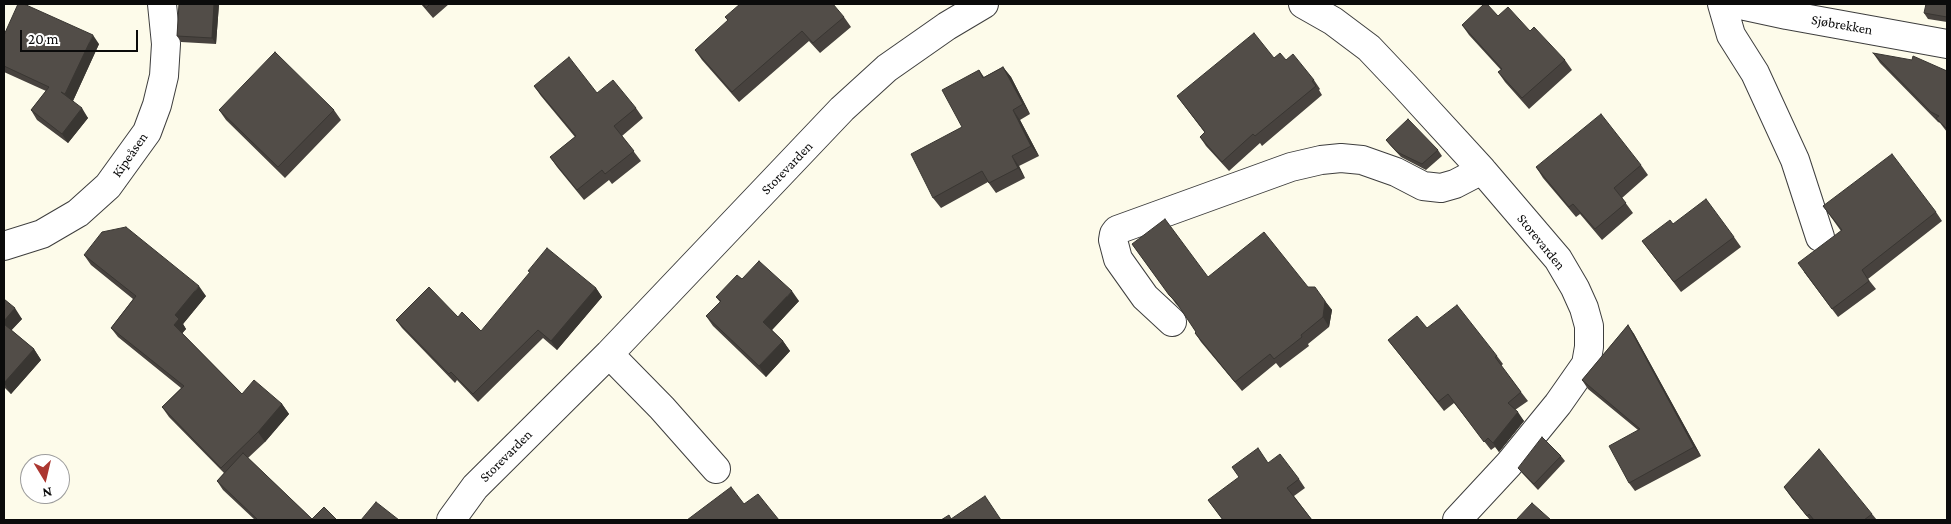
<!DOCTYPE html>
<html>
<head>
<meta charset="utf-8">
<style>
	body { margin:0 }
	#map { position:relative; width:1951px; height:524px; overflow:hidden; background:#fdfbea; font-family:"Crimson Pro",serif }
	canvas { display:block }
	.frame { position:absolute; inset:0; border:5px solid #0b0b0b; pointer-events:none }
	.north { position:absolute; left:20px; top:454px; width:50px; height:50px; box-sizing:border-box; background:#fff; border:1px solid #9d9d9d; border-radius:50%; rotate:171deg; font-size:14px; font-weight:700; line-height:20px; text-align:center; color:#0b0b0b }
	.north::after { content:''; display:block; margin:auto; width:18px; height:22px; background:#ac3731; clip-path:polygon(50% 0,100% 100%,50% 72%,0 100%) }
	.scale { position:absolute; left:20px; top:30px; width:118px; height:22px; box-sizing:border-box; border:2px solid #0b0b0b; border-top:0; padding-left:6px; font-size:15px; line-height:18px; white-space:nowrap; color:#0b0b0b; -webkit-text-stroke:4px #fff; paint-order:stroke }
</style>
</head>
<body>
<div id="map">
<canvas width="1951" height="524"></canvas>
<div class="frame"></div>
<div class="north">N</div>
<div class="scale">20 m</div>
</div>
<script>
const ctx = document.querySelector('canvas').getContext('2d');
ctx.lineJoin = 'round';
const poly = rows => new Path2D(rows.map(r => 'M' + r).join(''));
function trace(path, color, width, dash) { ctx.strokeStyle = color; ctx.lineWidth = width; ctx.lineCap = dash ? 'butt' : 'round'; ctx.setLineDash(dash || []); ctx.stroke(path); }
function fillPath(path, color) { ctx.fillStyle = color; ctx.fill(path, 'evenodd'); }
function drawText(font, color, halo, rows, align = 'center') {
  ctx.font = font + ' "Crimson Pro",serif'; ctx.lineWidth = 5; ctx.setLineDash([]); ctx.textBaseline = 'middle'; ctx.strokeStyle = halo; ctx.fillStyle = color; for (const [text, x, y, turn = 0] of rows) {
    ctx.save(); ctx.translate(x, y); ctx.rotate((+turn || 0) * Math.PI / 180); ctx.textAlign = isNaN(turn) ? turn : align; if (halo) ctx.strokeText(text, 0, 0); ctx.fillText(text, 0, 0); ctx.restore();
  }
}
const minor = poly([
	[1303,4,1333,21,1369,48,1405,86,1482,170,1558,259,1575,288,1584,308,1589,326,1589,347,1586,364,1558,404,1509,464,1457,520],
	[1722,4,1731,35,1755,73,1795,160,1820,237],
	[1736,4,1787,15,1947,44],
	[4,246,42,234,78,213,108,186,147,132,157,105,164,76,166,44,162,4],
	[1172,322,1145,297,1118,259,1113,240,1114,234,1117,230,1291,167,1321,160,1341,158,1362,160,1396,172,1423,186,1441,188,1455,184,1482,170],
	[609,354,662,408,716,469],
	[451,520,475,487,609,354,842,109,887,68,947,26,984,4]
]);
trace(minor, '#3e3e3e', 30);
trace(minor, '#fff', 28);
fillPath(poly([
	[179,4,219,4,216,44,181,42,177,36],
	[421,4,449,4,433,18],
	[1947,4,1947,22,1928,19,1924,13],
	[1498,16,1530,31,1565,60,1572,70,1529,109,1505,82,1498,72,1501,70,1469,35,1462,25],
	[725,17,844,17,851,27,820,53,809,41,739,102,702,60,695,50,728,21],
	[4,35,99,44,73,101,88,118,68,143,37,120,31,110,46,91,4,72],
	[1873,53,1947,71,1947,132,1940,123,1938,122,1880,63],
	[1274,58,1286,60,1314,80,1320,89,1319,90,1322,95,1262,146,1260,143,1229,171,1206,146,1200,137,1205,133,1177,96],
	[1003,67,1011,77,1030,114,1020,120,1039,156,1019,166,1025,178,996,193,988,182,941,208,933,198,962,127,979,70,984,77],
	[534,86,597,93,636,108,643,118,622,136,641,161,612,184,609,180,584,200,557,167,550,157,575,137,541,96],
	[219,110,334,110,341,120,285,178,226,120],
	[1386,140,1438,150,1442,156,1426,170,1401,157,1390,145],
	[1641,165,1648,175,1622,198,1633,213,1602,240,1580,214,1576,217,1543,178,1536,167],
	[1823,206,1936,212,1942,221,1868,279,1876,289,1838,317,1804,272,1841,231],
	[1734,237,1741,247,1681,292,1642,241],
	[1132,244,1208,277,1308,287,1325,301,1332,310,1329,327,1308,344,1309,346,1280,368,1276,363,1242,391,1201,342,1195,333,1196,332,1182,310,1176,304],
	[84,255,206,296,183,324,186,329,182,333,242,394,282,404,289,414,265,442,248,458,312,519,337,520,255,520,223,490,217,481,224,473,169,417,162,407,181,388,118,337,111,328,133,299,91,265],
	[742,279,799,301,772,330,783,341,790,351,766,377,713,326,706,316,720,302,716,297],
	[596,288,602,297,557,350,543,338,478,402,457,380,455,383,402,328,396,320,458,317,481,331],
	[4,299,22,319,11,330,34,349,41,360,11,394,4,387],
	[1628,325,1634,334,1701,456,1635,491,1629,483,1638,430,1588,389,1582,380],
	[1427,328,1497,356,1503,364,1501,366,1528,401,1515,410,1524,421,1499,452,1495,447,1491,450,1454,403,1444,411,1388,340],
	[1561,456,1565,461,1538,490,1522,473,1518,468],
	[1268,463,1299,479,1305,488,1294,496,1312,520,1223,520,1208,500],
	[1784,487,1872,514,1877,520,1810,520,1791,497]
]), '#47423e');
fillPath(poly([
	[214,4,219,4,216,44,212,38],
	[93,35,99,44,72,103,65,94],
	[1003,67,1011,77,1030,114,1023,104],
	[82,108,88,118,68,143,62,134],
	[1013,110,1020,120,1039,156,1031,146],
	[1012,156,1019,166,1025,178,1018,168],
	[199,286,206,296,183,324,186,329,181,335,174,325,175,315],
	[596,288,602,297,557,350,551,341],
	[792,291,799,301,770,332,763,322],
	[1325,301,1332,310,1329,327,1323,317],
	[15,308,22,319,9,333,4,324,4,321],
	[1628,325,1634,334,1701,456,1694,447],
	[783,341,790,351,766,377,759,366],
	[34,349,41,360,11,394,4,383],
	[282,404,289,414,265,442,258,432],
	[1518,412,1524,421,1499,452,1493,443]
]), '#393632');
const building = poly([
	[18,4,24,4,93,35,65,94,61,92,82,108,62,134,31,110,49,87,4,66,4,35,18,4],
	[179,4,214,4,212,38,177,36,179,4],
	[423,4,430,4,426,8,423,4],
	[740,4,833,4,844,17,813,43,802,31,732,92,695,50,728,20,725,17,740,4],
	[1484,4,1487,4,1498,16,1508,7,1530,31,1534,27,1565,60,1522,98,1498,72,1502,69,1462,25,1484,4],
	[1926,4,1947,4,1947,17,1924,13,1926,4],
	[1254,33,1274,58,1280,53,1286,60,1293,54,1314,80,1312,81,1316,86,1255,136,1253,134,1222,162,1200,137,1205,132,1177,96,1254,33],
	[275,52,334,110,278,167,219,110,275,52],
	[1873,53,1912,60,1913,56,1947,71,1947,129,1936,118,1939,116,1931,112,1873,53],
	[569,57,597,93,613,80,636,108,614,126,634,151,605,174,602,170,577,190,550,157,576,136,534,86,569,57],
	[1003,67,1023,104,1013,110,1031,146,1012,156,1018,168,989,183,982,171,933,198,911,154,962,127,942,90,979,70,983,78,1003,67],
	[1601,114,1641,165,1614,188,1626,203,1595,229,1573,204,1569,207,1536,167,1601,114],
	[1408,119,1438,150,1422,164,1397,152,1386,140,1408,119],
	[1892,154,1936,212,1862,270,1869,281,1832,309,1798,263,1842,230,1823,206,1892,154],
	[1706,199,1734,237,1674,282,1642,241,1670,220,1673,224,1706,199],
	[1165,219,1208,277,1264,232,1308,287,1315,287,1325,301,1323,317,1301,335,1302,337,1274,359,1270,354,1235,382,1195,333,1196,332,1176,302,1169,295,1132,244,1165,219],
	[126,227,199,286,175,315,179,319,174,325,242,394,254,380,282,404,258,432,221,468,162,407,184,386,111,328,136,296,84,255,102,232,126,227],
	[547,248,596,288,551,341,538,330,473,394,451,372,449,374,396,320,429,287,458,317,462,312,481,331,530,272,528,271,547,248],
	[759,261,792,291,763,322,783,341,759,366,706,316,721,301,716,297,737,275,742,279,759,261],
	[4,299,15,308,4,321,4,299],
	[1457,305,1497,356,1495,357,1521,392,1508,403,1518,412,1493,443,1488,438,1484,442,1448,394,1438,402,1388,340,1417,316,1427,328,1457,305],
	[4,324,34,349,4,383,4,324],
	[1628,325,1694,447,1629,483,1609,446,1640,429,1582,380,1628,325],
	[1542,437,1561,456,1534,484,1518,468,1542,437],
	[1258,448,1268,463,1280,454,1299,479,1287,488,1312,520,1223,520,1208,500,1239,477,1232,467,1258,448],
	[1819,449,1872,514,1864,520,1814,520,1809,514,1807,516,1784,487,1819,449],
	[243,453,312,519,324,507,337,520,258,520,217,481,243,453],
	[731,487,744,504,758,494,779,520,687,520,731,487],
	[985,496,1001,520,941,520,949,515,951,519,985,496],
	[376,502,399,520,361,520,376,502],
	[1532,503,1551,520,1516,520,1532,503]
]);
fillPath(building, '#524d48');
trace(building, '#393632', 1);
drawText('14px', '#0b0b0b', '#fff', [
	["Sjøbrekken",1842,25,10],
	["Kipeåsen",130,155,-55],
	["Storevarden",787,168,-46],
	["Storevarden",1541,242,51],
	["Storevarden",506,456,-45]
]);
</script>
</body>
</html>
